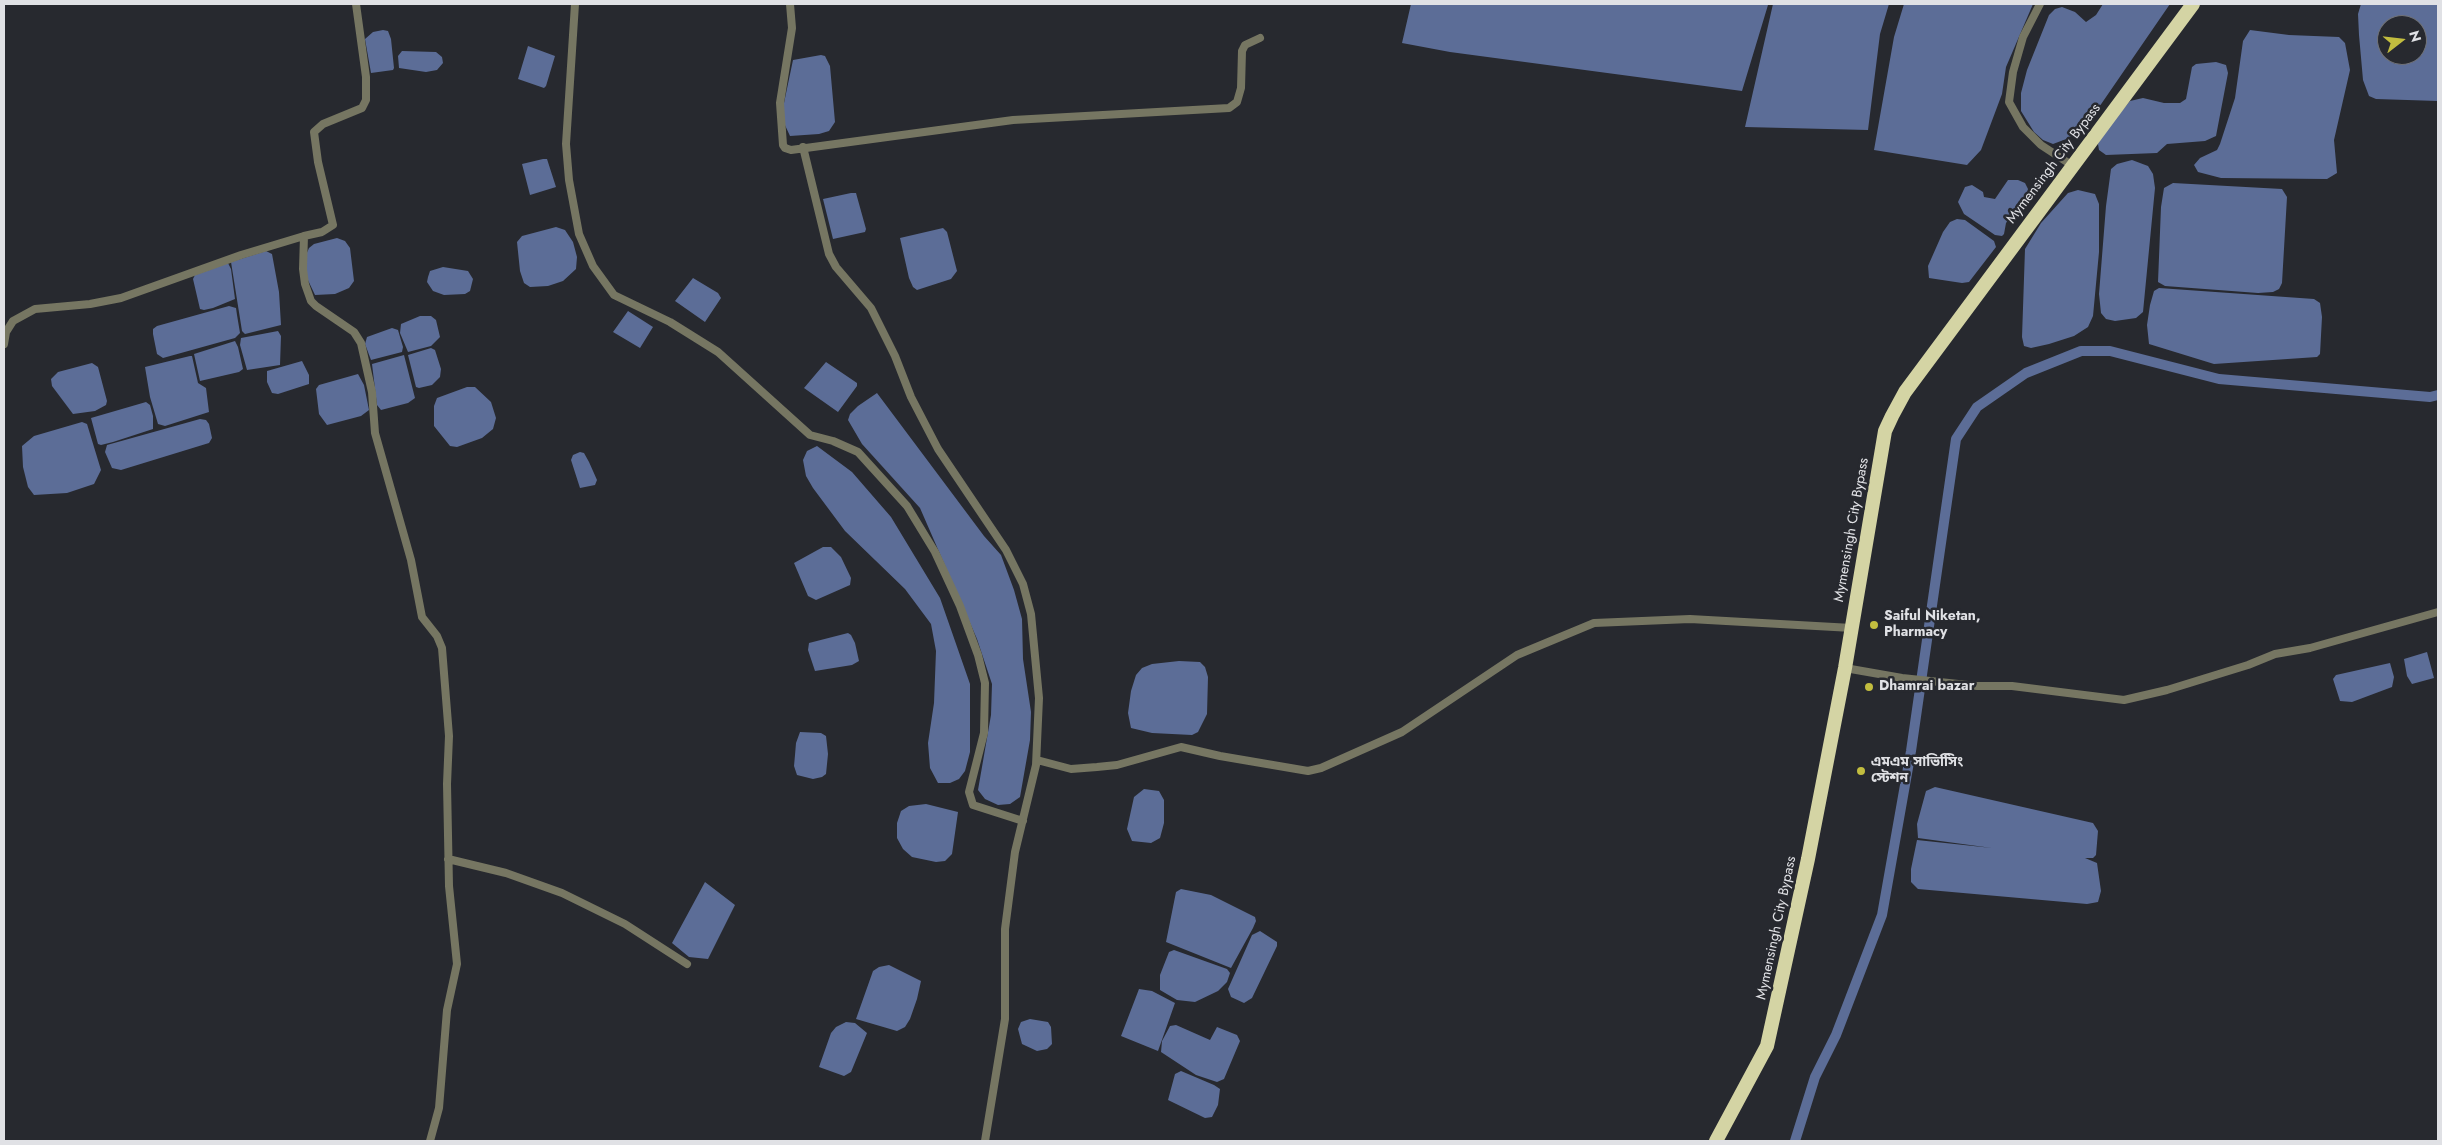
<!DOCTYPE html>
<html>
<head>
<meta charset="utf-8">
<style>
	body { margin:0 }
	#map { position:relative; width:2442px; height:1145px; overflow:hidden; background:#27292f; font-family:Jost,sans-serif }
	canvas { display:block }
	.frame { position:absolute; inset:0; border:5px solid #e0e1e5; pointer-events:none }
	.north { position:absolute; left:2377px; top:15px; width:50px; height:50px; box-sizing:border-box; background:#27292f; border:1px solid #717378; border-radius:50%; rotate:74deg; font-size:14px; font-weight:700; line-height:20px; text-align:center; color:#e0e1e5 }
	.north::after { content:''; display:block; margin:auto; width:18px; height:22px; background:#c2bd3f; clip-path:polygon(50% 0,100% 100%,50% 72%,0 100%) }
</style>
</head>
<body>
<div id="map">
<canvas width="2442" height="1145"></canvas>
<div class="frame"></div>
<div class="north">N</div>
</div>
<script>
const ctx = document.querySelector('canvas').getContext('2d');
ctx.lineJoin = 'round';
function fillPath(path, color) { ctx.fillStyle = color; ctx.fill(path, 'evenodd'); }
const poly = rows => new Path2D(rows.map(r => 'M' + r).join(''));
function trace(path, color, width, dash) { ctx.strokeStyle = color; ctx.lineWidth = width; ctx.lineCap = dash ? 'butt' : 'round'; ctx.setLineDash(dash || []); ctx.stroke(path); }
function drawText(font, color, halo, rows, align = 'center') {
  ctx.font = font + ' Jost,"Noto Sans Bengali",sans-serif'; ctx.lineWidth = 5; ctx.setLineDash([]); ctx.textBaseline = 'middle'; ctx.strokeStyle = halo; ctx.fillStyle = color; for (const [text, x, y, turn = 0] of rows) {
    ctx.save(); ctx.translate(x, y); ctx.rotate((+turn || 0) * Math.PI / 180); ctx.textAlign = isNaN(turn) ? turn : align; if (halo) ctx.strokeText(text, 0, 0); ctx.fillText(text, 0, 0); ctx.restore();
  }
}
fillPath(poly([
	[1411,4,1768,4,1768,5,1742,91,1450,52,1402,43],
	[1773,4,1889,4,1880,34,1868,130,1745,127],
	[1904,4,2033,4,2006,67,2002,94,1981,150,1967,165,1874,150,1894,37],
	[2103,4,2170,4,2095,113,2069,138,2053,144,2043,140,2034,132,2021,111,2021,93,2027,70,2049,15,2055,9,2062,7,2075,12,2086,22,2096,15],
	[2361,4,2438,4,2438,101,2376,99,2369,96,2363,80,2359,35,2358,14],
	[2387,25,2417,25,2417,55,2387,55],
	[383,30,388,31,391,39,394,68,393,70,371,73,365,39,373,32],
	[2250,30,2289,35,2339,37,2345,43,2350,70,2334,140,2337,173,2327,179,2221,178,2198,172,2194,165,2200,158,2217,150,2220,144,2235,98,2243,41],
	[528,46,555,56,546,86,544,88,518,79],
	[402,51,436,52,442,57,443,63,437,70,426,72,399,68,398,56],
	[821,55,825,56,830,66,835,122,829,131,819,134,790,136,784,123,784,103,793,60],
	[2216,62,2226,65,2228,73,2216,136,2205,141,2167,144,2157,153,2106,155,2099,150,2098,144,2100,137,2130,101,2143,98,2164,103,2180,103,2186,99,2192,67,2196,64],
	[543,159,547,159,556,187,530,195,522,164],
	[2132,160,2148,166,2153,174,2155,188,2143,312,2136,318,2115,321,2106,319,2101,313,2099,294,2106,206,2111,169,2117,164],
	[2008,180,2018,180,2025,183,2029,191,2006,223,2004,234,2002,236,1995,235,1964,214,1958,202,1965,187,1972,185,1983,192,1984,197,1995,199],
	[2173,183,2282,189,2287,197,2282,283,2279,289,2273,292,2258,293,2165,286,2158,282,2161,207,2164,188],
	[2078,190,2095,194,2099,204,2099,252,2093,316,2088,327,2074,336,2049,344,2031,348,2024,346,2022,337,2025,249,2041,223,2068,193],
	[851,193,856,193,866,229,865,232,833,239,823,199],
	[1957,219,1965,220,1994,241,1996,247,1969,282,1962,283,1929,278,1928,266,1943,232,1950,222],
	[556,227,565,230,573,242,577,257,576,269,563,281,548,286,530,287,524,283,520,271,517,242,522,236],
	[943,228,947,232,957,271,951,279,917,290,913,287,909,278,900,238],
	[337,238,345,241,350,248,354,281,349,288,335,294,315,295,306,276,306,255,309,248,314,244],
	[266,251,272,254,279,292,281,325,245,334,242,331,231,262],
	[228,263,231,269,235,299,213,308,204,310,200,309,193,279,195,275],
	[443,267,468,271,473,279,470,291,465,294,444,295,433,291,427,282,428,277,430,271],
	[693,278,718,293,721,298,705,322,675,301],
	[2159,288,2314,299,2320,303,2322,317,2320,354,2317,357,2214,364,2149,344,2147,325,2150,305,2154,291],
	[229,306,236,308,237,315,240,333,235,338,163,358,157,354,153,334,153,329,157,326],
	[628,311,653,327,640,348,613,332],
	[420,316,431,316,436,320,440,337,431,346,408,352,400,333,401,324],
	[392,328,398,330,403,347,402,352,371,360,365,344,367,337],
	[278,331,281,336,280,365,247,370,240,345,241,338],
	[235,341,238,347,243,369,239,372,200,381,194,354],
	[431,348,435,350,441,369,440,377,432,385,419,388,416,387,408,355],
	[404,355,415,398,408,403,381,410,377,405,372,364],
	[190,356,192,356,198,383,206,388,209,412,165,426,158,424,150,397,145,367],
	[302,361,309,375,309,384,278,394,272,393,267,382,267,371],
	[826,362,857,383,857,386,838,412,804,388],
	[92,363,98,367,107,401,106,405,95,411,73,414,52,386,51,379,58,372],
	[358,374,364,385,369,410,361,416,327,425,319,414,316,389,319,385],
	[467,387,475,387,491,402,496,418,493,429,482,438,457,447,450,446,434,426,434,406,437,398],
	[877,393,984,536,1001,555,1014,590,1022,619,1023,659,1031,712,1030,740,1020,797,1010,804,998,805,985,799,978,790,991,715,992,684,977,639,920,508,862,444,848,420,850,414,858,406],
	[146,402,150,405,153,416,153,429,113,442,101,445,98,444,91,418],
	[200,419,206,420,209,424,212,438,209,443,121,470,112,468,105,452,107,445],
	[82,422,87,424,101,470,94,484,67,493,34,495,28,487,23,467,22,446,34,436],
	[817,446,852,472,891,517,940,598,970,684,970,752,965,771,959,779,950,783,938,783,930,768,928,743,934,703,936,651,931,624,905,589,845,531,813,488,806,476,803,460,807,451],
	[580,452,584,453,589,462,597,480,595,485,580,488,571,460,573,455],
	[823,547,831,547,841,557,851,578,850,585,816,600,808,596,794,563],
	[848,633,851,635,855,643,859,661,852,665,815,671,808,650,809,643],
	[2427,652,2434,678,2412,684,2407,676,2404,659],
	[1179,661,1200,662,1205,667,1208,677,1207,714,1198,732,1192,735,1152,733,1131,728,1128,713,1131,691,1136,675,1142,668,1152,664],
	[2390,663,2394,677,2392,687,2352,702,2340,701,2333,679,2336,675],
	[800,732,821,733,826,736,828,754,826,774,822,777,813,779,797,775,794,766,795,755,796,743],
	[1935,787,2093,823,2098,831,2096,855,2093,858,2085,858,2097,863,2101,891,2098,902,2087,904,1918,889,1911,882,1911,869,1917,840,1992,848,1918,838,1917,824,1926,791],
	[1144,789,1159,791,1164,800,1164,823,1160,838,1151,843,1132,841,1127,829,1134,797],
	[926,804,958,812,952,854,945,861,936,862,912,857,903,849,897,838,897,823,901,811,909,806],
	[705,882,735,905,708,959,689,957,672,943],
	[1181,889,1211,895,1255,917,1256,921,1253,928,1231,968,1166,942,1176,892],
	[1260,931,1277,942,1277,946,1252,998,1244,1003,1231,997,1228,989,1252,935],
	[1174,950,1227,969,1230,973,1227,982,1218,991,1195,1002,1177,1000,1160,990,1160,975,1169,952],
	[889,965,921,981,917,999,910,1019,905,1027,897,1031,856,1019,873,971,879,967],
	[1139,989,1152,991,1175,1003,1158,1051,1121,1036],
	[1030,1019,1048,1022,1051,1027,1052,1044,1047,1049,1037,1051,1022,1044,1018,1029,1021,1022],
	[846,1022,855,1023,867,1033,851,1072,844,1076,819,1067,831,1033,836,1027],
	[1176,1025,1210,1040,1217,1027,1237,1035,1240,1041,1224,1079,1217,1082,1196,1075,1161,1052,1162,1041,1170,1026],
	[1181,1071,1214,1085,1220,1089,1218,1105,1212,1117,1205,1118,1168,1100,1175,1074]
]), '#5c6d97');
trace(poly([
	[1795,1141,1815,1077,1836,1035,1882,915,1911,751,1956,439,1977,407,2026,373,2081,351,2110,351,2219,379,2430,397,2438,395]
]), '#5c6d97', 10);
trace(poly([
	[356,4,366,77,366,100,362,108,323,124,314,132,318,162,333,225,322,232,304,236,303,269,305,284,311,301,316,306,354,332,361,343,372,392,375,433,411,560,422,617,437,636,442,648,449,736,447,784,449,886,457,964,447,1010,439,1108,430,1141],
	[575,4,566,144,569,180,579,234,593,266,614,295,670,322,718,352,810,435,833,441,858,452,907,506,935,552,960,606,978,655,985,683,984,733,969,792,973,805,1023,821],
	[790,4,792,28,780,103,783,145,785,148,791,150,1013,120,1229,108,1237,102,1241,88,1242,51,1245,45,1260,38],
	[2040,4,2023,37,2013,72,2009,102,2023,127,2041,145,2073,166],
	[803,147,829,254,836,267,871,308,895,356,911,397,938,449,1006,550,1023,584,1031,614,1039,698,1036,765,1015,852,1005,929,1005,1019,985,1141],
	[4,344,6,332,13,321,35,309,90,304,121,298,241,255,304,236],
	[1845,668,1902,678,1977,686,2012,686,2124,700,2167,690,2248,665,2275,654,2310,648,2438,612],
	[1037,760,1071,769,1097,767,1117,765,1181,747,1220,756,1308,771,1321,768,1402,732,1517,655,1594,623,1690,619,1852,628],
	[448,859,506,873,562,893,625,924,687,964]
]), '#767662', 8);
trace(poly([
	[1716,1141,1767,1046,1808,859,1845,668,1885,431,1892,416,1905,392,2193,4]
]), '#d4d4a4', 14);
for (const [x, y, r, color] of [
	[1874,625,5,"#c2bd3f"],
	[1869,687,5,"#c2bd3f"],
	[1861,771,5,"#c2bd3f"]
]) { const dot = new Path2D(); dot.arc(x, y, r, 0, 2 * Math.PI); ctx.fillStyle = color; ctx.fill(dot); trace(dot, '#27292f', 2); }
drawText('14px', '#e0e1e5', '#27292f', [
	["Mymensingh City Bypass",2054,164,-53],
	["Mymensingh City Bypass",1852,530,-80],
	["Mymensingh City Bypass",1777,928,-78]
]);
drawText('bold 14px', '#e0e1e5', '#27292f', [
	["Saiful Niketan,",1884,617],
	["Pharmacy",1884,633],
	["Dhamrai bazar",1879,687],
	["এমএম সাভ‌িসি‌িং",1871,763],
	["স্ট‌েশন",1871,779]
], 'left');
</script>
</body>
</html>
